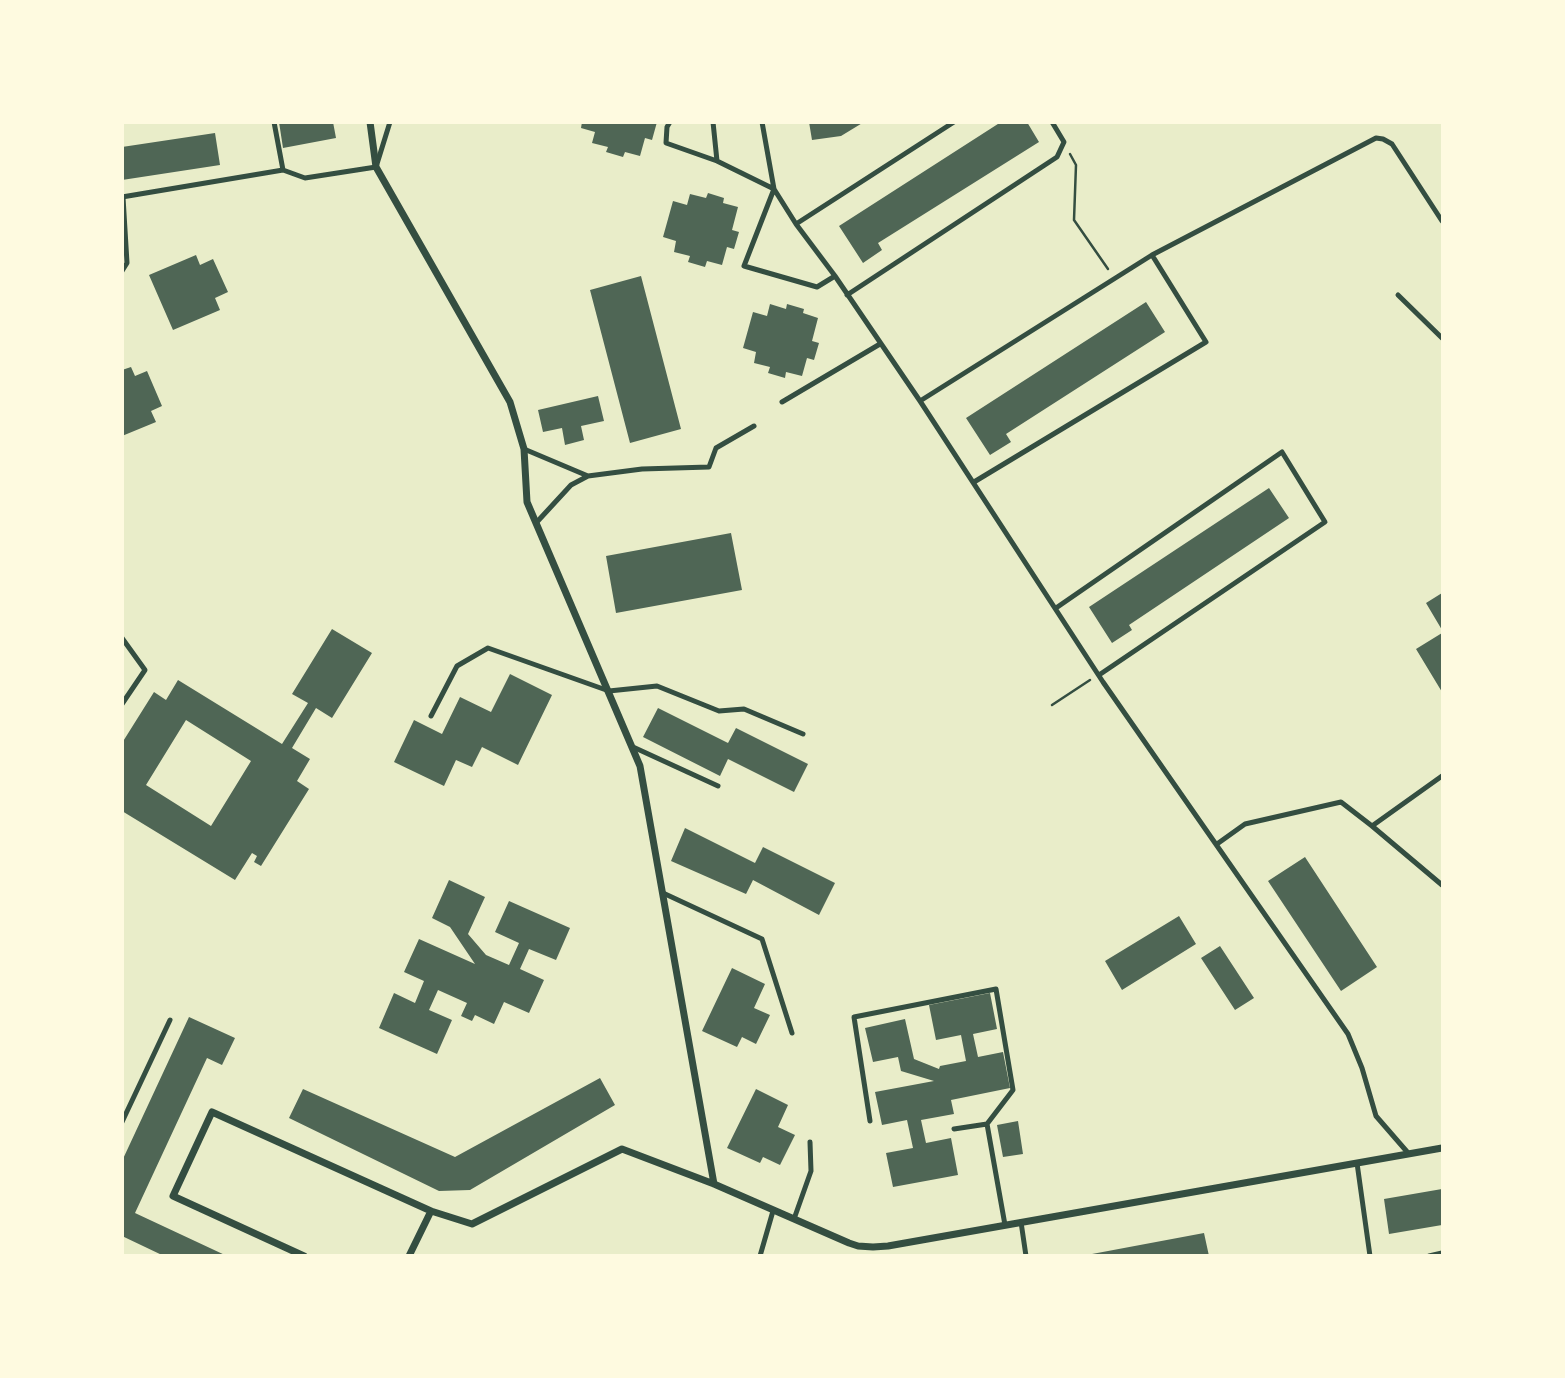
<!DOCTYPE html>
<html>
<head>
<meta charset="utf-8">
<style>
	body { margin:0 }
	#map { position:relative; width:1565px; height:1378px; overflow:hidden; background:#e9edc9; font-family:Manrope,sans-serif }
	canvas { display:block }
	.frame { position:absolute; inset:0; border:124px solid #fefae0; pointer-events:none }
</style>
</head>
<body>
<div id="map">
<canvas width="1565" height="1378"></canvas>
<div class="frame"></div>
</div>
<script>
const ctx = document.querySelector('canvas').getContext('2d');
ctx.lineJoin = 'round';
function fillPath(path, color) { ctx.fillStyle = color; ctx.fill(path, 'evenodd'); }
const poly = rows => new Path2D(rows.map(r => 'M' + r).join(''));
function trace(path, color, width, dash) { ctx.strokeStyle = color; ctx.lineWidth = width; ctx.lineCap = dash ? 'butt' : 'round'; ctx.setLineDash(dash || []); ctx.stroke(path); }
fillPath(poly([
	[279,122,333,122,336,138,283,148],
	[582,122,657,122,652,140,645,138,640,156,625,152,623,157,606,152,608,147,592,143,595,132,581,128],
	[809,122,864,122,841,136,812,140],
	[1001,122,1027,122,1039,142,878,243,882,250,863,263,839,226],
	[215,133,220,165,122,180,122,147],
	[708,193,724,198,723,203,738,207,732,230,739,232,734,249,727,247,722,265,707,261,705,267,688,262,690,256,674,252,676,241,663,237,673,201,687,205,690,194,706,198],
	[196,255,200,265,213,259,228,292,215,298,220,310,173,330,149,275],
	[641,276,681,429,630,443,590,290],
	[1146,302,1165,332,1006,434,1011,442,990,455,966,418],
	[770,304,786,309,787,304,804,309,803,313,818,318,812,341,819,343,814,360,807,358,802,376,786,372,785,378,768,373,770,367,754,363,756,352,743,348,753,312,767,316],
	[131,367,135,376,147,371,162,406,151,411,156,422,122,436,122,370],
	[598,396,604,421,581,426,584,440,565,445,562,428,543,432,538,410],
	[1269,488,1289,518,1129,625,1132,630,1112,643,1089,607],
	[731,533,742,590,616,613,606,556],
	[1442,593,1442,630,1426,603],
	[332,629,372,653,332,718,316,708,292,748,310,759,297,781,309,789,261,866,254,862,257,856,252,853,235,880,122,811,122,743,154,692,166,700,178,680,282,744,308,703,292,694],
	[186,720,251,761,211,826,146,785],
	[1442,633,1442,692,1416,649],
	[510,674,552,695,518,765,482,747,472,767,456,760,444,786,394,762,414,720,442,734,460,697,491,712],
	[658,708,728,743,736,728,808,764,794,792,728,759,720,776,643,737],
	[685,828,755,863,763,847,835,883,819,915,753,880,746,894,671,861],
	[1305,857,1377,967,1341,991,1268,881],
	[449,880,485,897,468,934,486,955,509,965,519,943,495,932,509,901,570,928,556,960,529,949,520,969,544,980,529,1013,504,1002,494,1024,475,1015,472,1021,461,1016,467,1003,438,990,429,1010,452,1020,437,1054,379,1028,394,993,415,1003,424,981,404,972,419,939,475,964,450,927,432,918],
	[1179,916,1196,944,1122,990,1105,961],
	[1220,946,1254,998,1235,1010,1201,958],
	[732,968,765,984,754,1008,770,1015,756,1044,742,1037,737,1047,702,1031],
	[990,993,997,1029,973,1034,978,1057,1003,1052,1010,1088,951,1100,954,1114,921,1120,926,1143,951,1138,958,1175,893,1187,886,1153,913,1148,907,1120,882,1125,875,1092,934,1081,901,1071,898,1057,873,1062,865,1028,905,1019,914,1059,939,1069,940,1066,966,1061,961,1035,936,1040,929,1005],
	[189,1017,235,1038,222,1065,207,1058,135,1213,227,1256,164,1256,122,1236,122,1161],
	[600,1078,615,1105,470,1190,439,1191,289,1118,303,1089,455,1157],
	[756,1089,788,1105,778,1127,795,1135,780,1165,763,1157,760,1163,727,1148],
	[1018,1121,1023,1154,1003,1157,997,1125],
	[1442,1189,1442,1225,1389,1234,1384,1199],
	[1204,1233,1209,1256,1092,1256,1092,1254]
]), '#4f6655');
trace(poly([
	[1070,154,1076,165,1074,220,1108,269],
	[1052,705,1090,680]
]), '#344e41', 2.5);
trace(poly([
	[274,122,283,170],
	[670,122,667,127,666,143,717,161],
	[713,122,717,161,774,189,744,266,817,287,835,276],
	[762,122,774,189,796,224,835,276,920,401,1103,682,1348,1034,1362,1068,1376,1116,1409,1154],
	[122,197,283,170,305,178,376,167,390,122],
	[796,224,954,122],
	[1152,255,1376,138,1383,139,1392,144,1442,221],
	[122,271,127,263,123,197],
	[847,295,1057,157,1064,142,1052,122],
	[1398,295,1442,338],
	[920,401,1152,255,1206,342,974,482],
	[782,402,880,344],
	[524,449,588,476,642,469,709,467,716,448,754,426],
	[536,523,571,485,588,476],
	[1056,608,1282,452,1325,522,1099,675],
	[122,638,145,670,122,704],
	[431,716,457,666,488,648,609,691,657,686,719,711,744,709,803,734],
	[633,747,718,786],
	[1442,776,1372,826,1442,885],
	[1217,844,1245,824,1341,802,1372,826],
	[663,893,762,939,792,1033],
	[870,1121,854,1017,996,989,1013,1090,987,1124,1005,1225],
	[122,1122,170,1020],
	[954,1129,987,1124],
	[1357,1163,1370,1256],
	[794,1219,811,1171,810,1142],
	[1021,1222,1026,1256],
	[760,1256,773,1211],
	[1429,1256,1442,1253]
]), '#344e41', 5);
trace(poly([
	[370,122,376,167,510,402,524,449,527,502,640,766,714,1184],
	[431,1211,472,1224,622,1149,714,1184,849,1243,858,1246,873,1247,888,1246,1442,1148],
	[304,1256,173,1196,212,1112,431,1211,409,1256]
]), '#344e41', 7);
</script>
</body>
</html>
